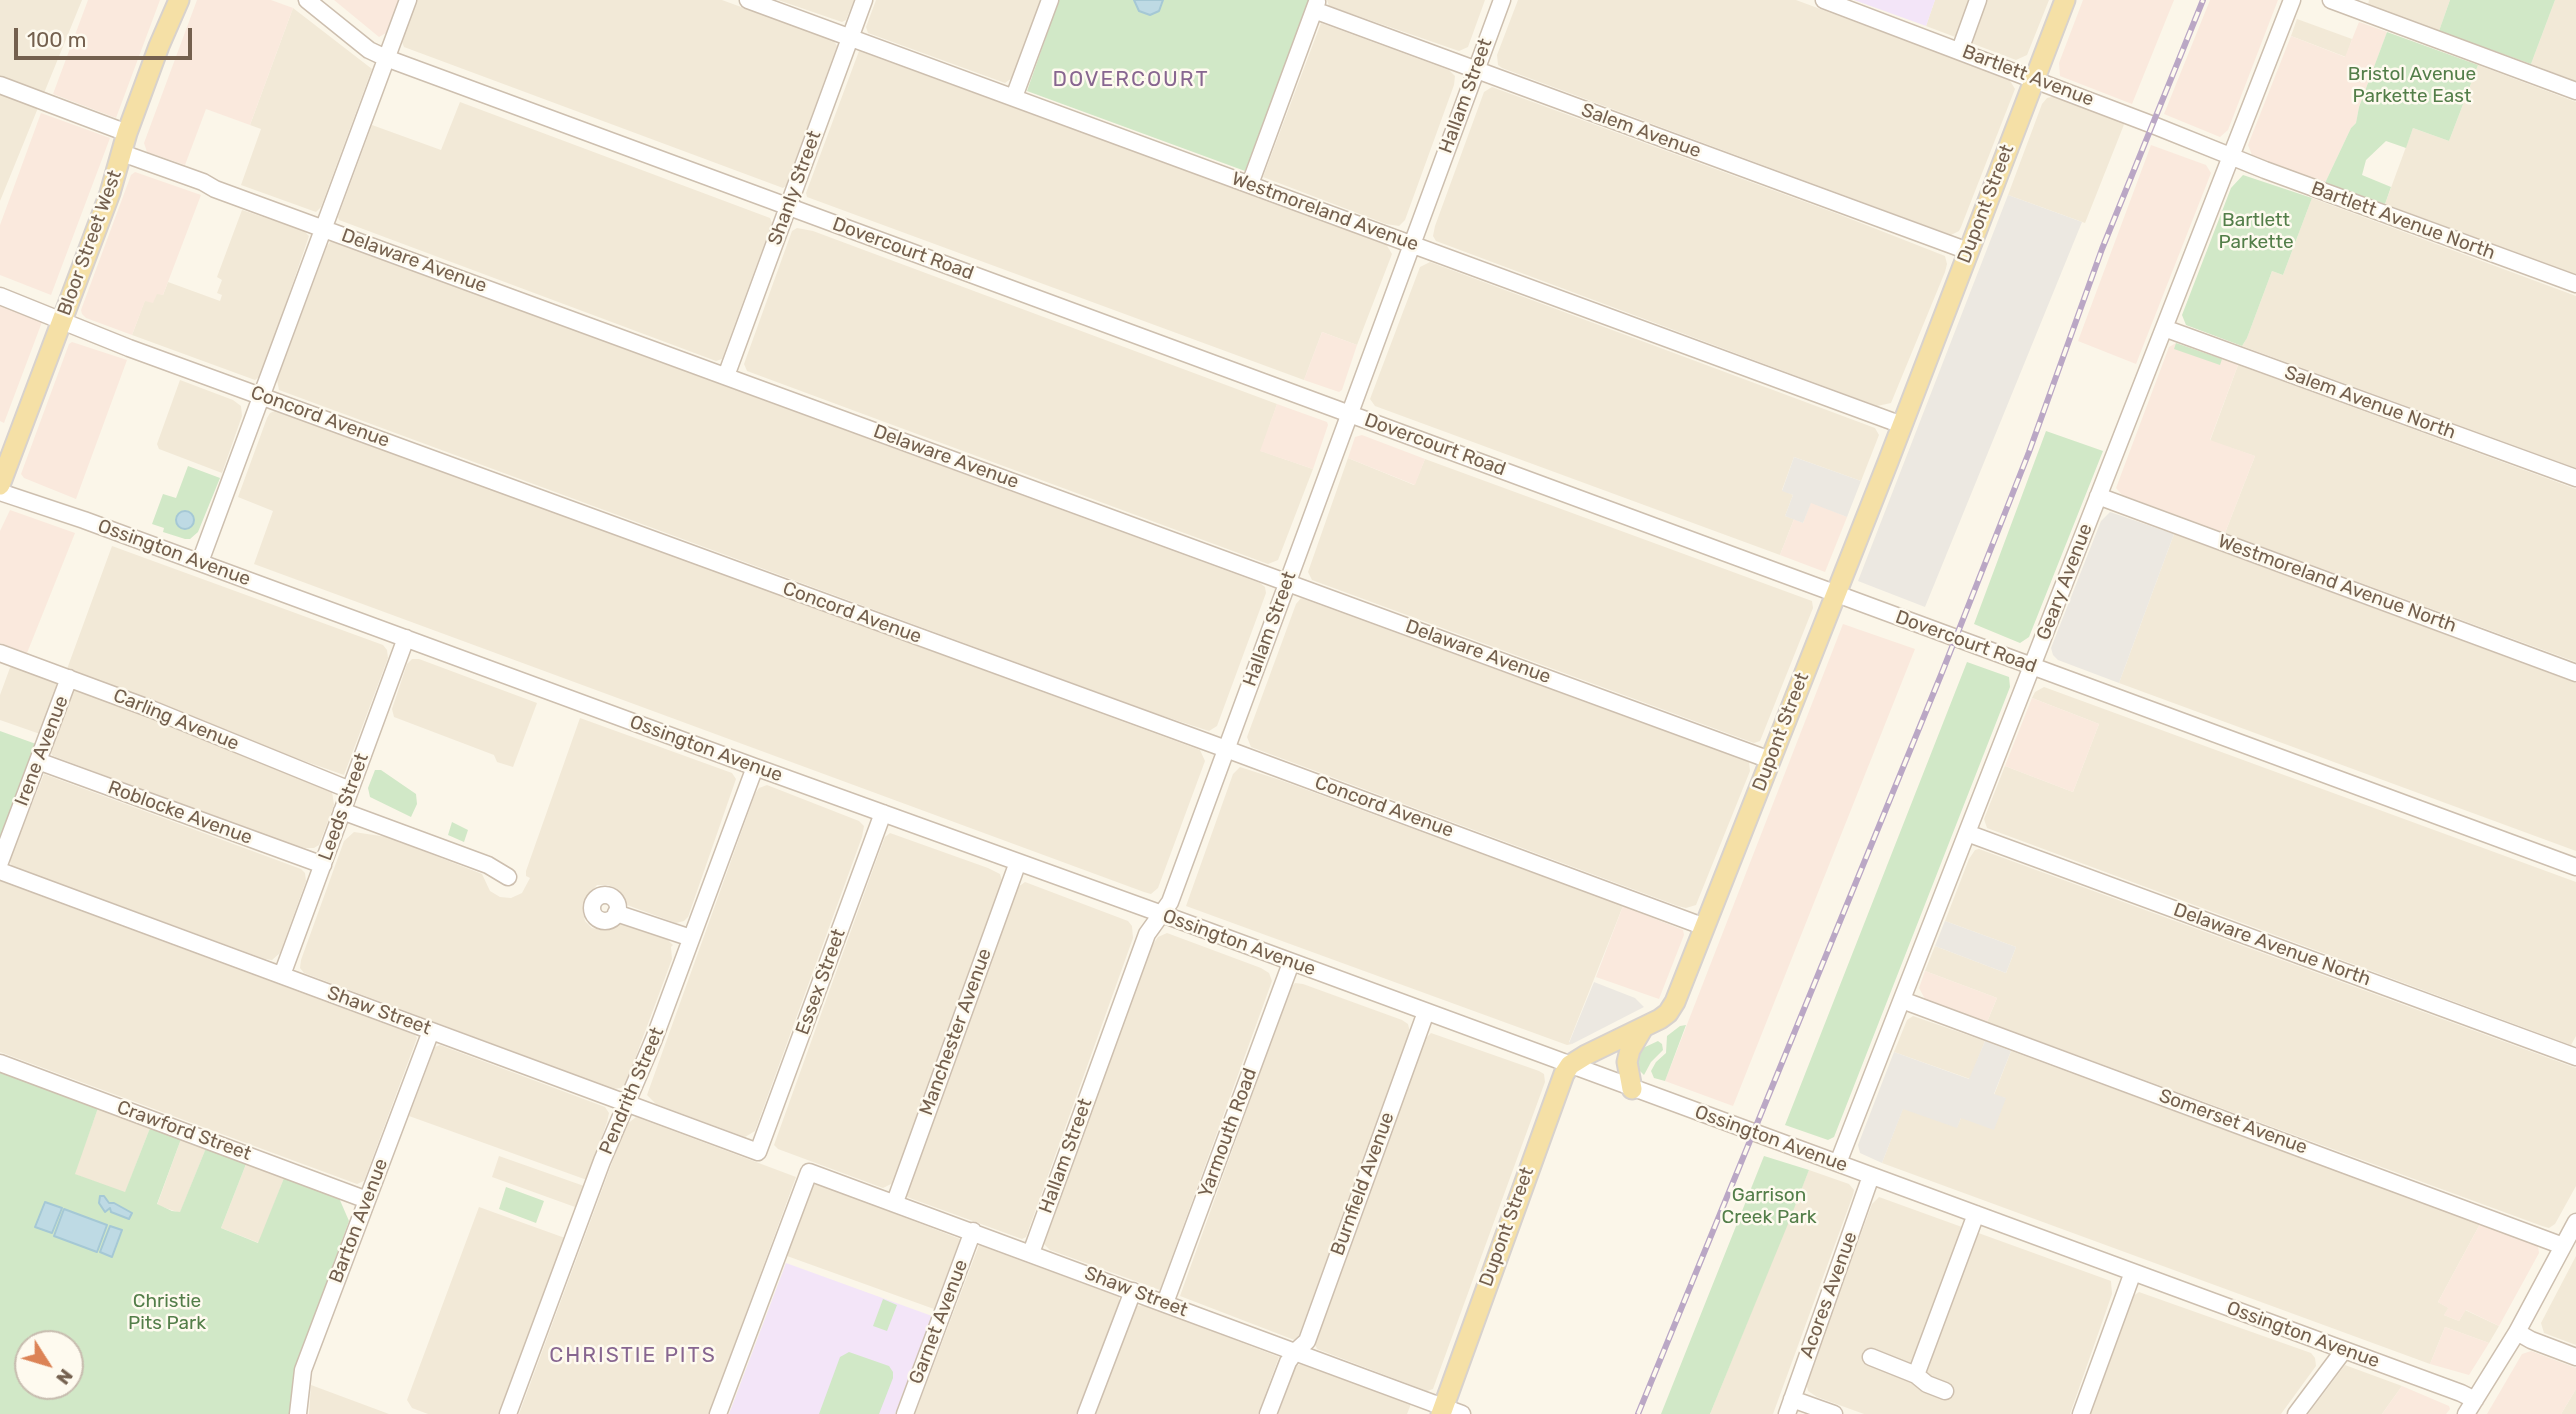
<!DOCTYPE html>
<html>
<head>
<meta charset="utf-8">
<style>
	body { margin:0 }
	#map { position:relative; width:2576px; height:1414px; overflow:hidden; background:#fbf6e9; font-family:Rubik,sans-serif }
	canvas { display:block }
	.north { position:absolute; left:14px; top:1330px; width:70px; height:70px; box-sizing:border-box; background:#fefaef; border:2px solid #c7bcaf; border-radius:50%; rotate:127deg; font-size:19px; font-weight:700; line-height:28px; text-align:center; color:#74604e }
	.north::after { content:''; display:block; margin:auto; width:24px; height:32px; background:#dc8356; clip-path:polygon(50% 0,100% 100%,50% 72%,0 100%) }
	.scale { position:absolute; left:14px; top:28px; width:178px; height:32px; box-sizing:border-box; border:4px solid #74604e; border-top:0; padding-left:9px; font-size:21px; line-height:24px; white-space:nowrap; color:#74604e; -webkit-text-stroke:5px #fefaef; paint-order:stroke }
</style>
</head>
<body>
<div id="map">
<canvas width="2576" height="1414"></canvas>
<div class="north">N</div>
<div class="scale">100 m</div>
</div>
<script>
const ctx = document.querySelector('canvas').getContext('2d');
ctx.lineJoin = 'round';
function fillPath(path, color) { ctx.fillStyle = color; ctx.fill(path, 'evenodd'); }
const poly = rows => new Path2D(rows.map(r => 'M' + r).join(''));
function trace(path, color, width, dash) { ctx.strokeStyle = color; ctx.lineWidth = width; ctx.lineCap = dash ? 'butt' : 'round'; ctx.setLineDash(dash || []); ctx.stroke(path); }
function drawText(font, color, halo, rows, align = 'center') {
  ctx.font = font + ' Rubik,sans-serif'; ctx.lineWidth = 5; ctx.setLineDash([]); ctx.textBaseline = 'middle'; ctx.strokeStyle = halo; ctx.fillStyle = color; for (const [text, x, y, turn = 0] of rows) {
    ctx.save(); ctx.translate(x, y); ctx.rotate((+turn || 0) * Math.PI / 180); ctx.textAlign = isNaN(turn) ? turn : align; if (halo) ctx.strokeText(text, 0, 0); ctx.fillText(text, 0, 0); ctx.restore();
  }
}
fillPath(poly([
	[0,0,82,0,0,201],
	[417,0,722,0,834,41,837,46,786,186,783,188,404,47,402,42],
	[778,0,854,0,846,20,842,22],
	[876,0,1041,0,1012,78,1005,83,868,33,866,27],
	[1327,0,1485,0,1468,47,1459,51,1329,6],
	[1518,0,1796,0,2009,79,2015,89,1961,227,1959,231,1951,235,1502,68,1498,65,1497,55],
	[1935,0,2049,0,2027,55,2016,60,1926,26],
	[2369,0,2450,0,2439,31,2368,5],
	[2555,0,2576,0,2576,81,2531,64],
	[293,8,372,69,321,207,316,212,241,185,261,129,250,125],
	[2297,19,2352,39,2346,57,2291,36],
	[1321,23,1449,70,1455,76,1454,85,1405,220,1399,226,1386,224,1263,177],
	[859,51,1386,244,1392,254,1357,345,1322,332,1304,380,807,197,806,193],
	[2478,65,2576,102,2576,275,2385,204,2413,128,2449,141],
	[1492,87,1838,214,1945,256,1947,264,1945,272,1891,403,1877,406,1436,241,1433,236,1435,226,1484,92],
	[2055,96,2125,122,2085,223,2008,195,2042,104,2047,98],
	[460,102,770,218,772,223,722,359,716,361,339,220,338,217,372,125,441,150],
	[2312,198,2576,296,2576,468,2242,346,2247,338,2272,271,2283,275],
	[242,210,303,230,309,236,261,376,255,380,132,335,145,300,157,293,163,295,168,282,220,301,222,295,217,293,222,280,217,277],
	[797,228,813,231,1277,404,1261,451,1313,469,1278,560,1268,564,747,371,744,364,792,231],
	[331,241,1260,583,1265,587,1266,593,1217,726,1209,731,1151,712,279,390,277,380,327,246],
	[1430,262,1875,428,1879,435,1861,481,1794,457,1782,490,1793,495,1785,516,1794,519,1780,555,1375,406,1370,399,1420,267],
	[2238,365,2576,489,2576,662,2225,533,2255,456,2210,441],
	[180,380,233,400,241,406,242,416,222,473,159,449,157,444],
	[277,410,1200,750,1205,761,1158,888,1151,894,1144,892,254,564,273,511,238,497,267,418,270,413],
	[1348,458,1414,485,1425,459,1812,601,1813,608,1760,741,1754,743,1743,739,1312,580,1308,572],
	[2174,534,2576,683,2576,851,2119,683],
	[112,546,383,645,387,650,388,658,344,775,276,751,148,699,67,669],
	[1301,598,1749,762,1750,771,1696,905,1686,908,1678,906,1251,747,1247,737,1296,604],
	[412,659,419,659,537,703,513,767,497,762,494,755,394,717,392,709,407,664],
	[11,665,56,683,57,687,40,734,0,720,0,695],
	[2044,687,2576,882,2576,1036,2571,1045,1987,828,1984,819,2005,766,2073,792,2099,724,2032,698,2035,692],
	[76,690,161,722,332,791,334,805,319,845,314,848,305,848,286,843,53,756,50,752,71,691],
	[580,718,732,773,736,779,688,917,684,921,676,923,627,905,617,889,608,885,597,885,589,894,583,910,585,921,592,928,601,930,612,923,621,923,668,940,673,945,671,947,672,959,626,1083,621,1088,613,1089,304,973,300,968,301,960,344,841,354,832,387,837,482,874,490,891,500,897,511,898,522,893,530,878,526,876,526,871],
	[1240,767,1280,780,1623,906,1569,1042,1572,1044,1567,1045,1186,906,1233,774],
	[44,774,301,869,305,873,306,881,280,953,272,960,265,959,12,866,9,861],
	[767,785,859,821,864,826,862,837,755,1131,745,1137,656,1104,647,1095,755,794,759,788],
	[890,833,988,868,1000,874,1002,881,893,1183,883,1188,778,1149,774,1145,876,861,885,837],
	[1979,849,2576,1068,2576,1186,2555,1224,2549,1228,2542,1226,1987,1022,1997,998,1925,971,1935,946,2006,973,2016,947,1945,921,1969,859,1975,850],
	[0,881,415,1035,417,1038,364,1181,357,1184,0,1052],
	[1025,882,1128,921,1132,926,1133,938,1026,1237,1022,1239,907,1197,907,1192,1006,920,1018,887],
	[1167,933,1261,968,1269,973,1272,981,1160,1290,1050,1250,1044,1244,1151,947,1158,937],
	[1295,983,1303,984,1402,1020,1408,1024,1410,1032,1297,1341,1180,1296,1290,989],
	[1913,1016,1985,1041,1970,1079,1894,1052,1907,1020],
	[1431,1033,1539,1071,1544,1074,1545,1082,1433,1389,1427,1391,1317,1349,1315,1344,1426,1038],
	[440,1045,605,1107,609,1113,607,1122,587,1180,409,1116,435,1047],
	[2011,1051,2480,1224,2438,1302,2449,1308,2444,1315,2459,1321,2465,1310,2499,1326,2489,1343,2445,1327,2430,1364,1882,1163,1903,1108,1957,1127,1961,1118,2005,1098,1994,1095],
	[98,1108,150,1128,125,1193,74,1174],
	[636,1117,796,1177,709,1414,519,1414,626,1125],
	[181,1139,206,1148,180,1213,157,1205],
	[499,1156,584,1186,575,1207,492,1177],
	[246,1164,284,1178,259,1243,221,1228],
	[1809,1170,1849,1184,1854,1190,1853,1195,1773,1414,1710,1414],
	[818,1184,960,1239,934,1309,787,1256,811,1189,814,1185],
	[1879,1197,2111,1281,2112,1294,2070,1414,1864,1414,1817,1397,1808,1391,1806,1382,1872,1204],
	[479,1207,565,1238,499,1414,428,1414,412,1408,407,1400],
	[979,1245,1119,1297,1119,1302,1076,1414,915,1414],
	[2576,1256,2576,1345,2544,1333,2541,1323],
	[2139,1292,2311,1353,2315,1358,2316,1366,2281,1414,2090,1414,2133,1296],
	[1145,1305,1279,1357,1258,1414,1095,1414,1130,1319,1136,1306],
	[1300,1364,1327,1373,1411,1404,1407,1414,1278,1414,1295,1367],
	[2345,1365,2402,1386,2382,1414,2308,1414],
	[311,1385,389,1414,309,1414],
	[2576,1389,2576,1414,2561,1414]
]), '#f2e9d7');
fillPath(poly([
	[88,0,160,0,116,118,53,94],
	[197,0,271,0,293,8,250,125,206,109,185,165,147,152,144,143],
	[334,0,399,0,386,33,379,37],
	[2083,0,2174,0,2132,104,2060,76,2059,63],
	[2210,0,2278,0,2228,130,2220,137,2164,114],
	[2359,22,2387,32,2359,107,2356,123,2351,128,2325,183,2252,155,2248,145,2291,36,2345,57],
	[41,113,110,138,51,295,0,275,0,225],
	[2151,145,2206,165,2211,173,2136,364,2078,341],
	[135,172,201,195,163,295,157,294,153,303,145,301,132,335,86,318,82,314,81,310,131,175],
	[0,305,42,322,4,423,0,421],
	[1322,332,1357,345,1342,390,1339,392,1304,380],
	[72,342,127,360,76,499,24,478,21,474,69,344],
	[2176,343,2238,365,2210,440,2255,456,2225,533,2122,495,2116,488,2169,347],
	[1277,404,1327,422,1328,425,1313,469,1260,451],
	[1362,435,1425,459,1415,485,1348,458,1355,437],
	[1811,502,1847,517,1825,572,1780,555,1794,519,1803,523],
	[10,510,75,533,27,653,0,643,0,531],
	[1843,624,1915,649,1733,1106,1665,1081],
	[2032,698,2099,724,2073,792,2005,766],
	[1623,906,1683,930,1684,935,1659,999,1596,977],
	[1925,971,1997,998,1987,1022,1925,999,1919,988],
	[2480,1224,2538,1246,2539,1253,2499,1326,2466,1310,2459,1321,2444,1315,2448,1308,2438,1302],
	[2445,1327,2489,1343,2469,1375,2430,1364],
	[2531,1351,2576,1368,2576,1389,2561,1414,2487,1414,2522,1354],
	[2402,1386,2449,1406,2450,1409,2446,1414,2382,1414]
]), '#fae9dd');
fillPath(poly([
	[2008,195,2082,222,1925,607,1858,581],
	[1794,457,1861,481,1847,517,1811,503,1803,523,1785,516,1793,495,1782,491],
	[2110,512,2174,534,2119,683,2058,660,2053,655,2051,648,2101,521],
	[1945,921,2016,947,2006,973,1935,946],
	[1594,982,1635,998,1644,1007,1572,1044,1569,1043],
	[1985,1041,2011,1051,1994,1094,2006,1098,1994,1130,1961,1118,1957,1128,1903,1109,1882,1163,1860,1153,1858,1145,1894,1052,1969,1079]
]), '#ece8e1');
fillPath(poly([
	[1854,0,1935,0,1926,26],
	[786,1263,932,1316,895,1414,729,1414]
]), '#f3e5f8');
fillPath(poly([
	[1059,0,1309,0,1245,171,1027,91],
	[2450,0,2555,0,2531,64,2439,31],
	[2387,32,2478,65,2449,141,2413,128,2406,148,2386,141,2366,160,2362,175,2391,187,2385,204,2325,183,2351,128,2356,123,2359,107],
	[2243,175,2312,198,2283,275,2272,271,2247,338,2242,346,2186,325,2182,315,2231,188],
	[2176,343,2222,359,2220,365,2174,349],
	[2046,431,2103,451,2029,637,2020,643,1974,624],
	[188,466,220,478,198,532,190,539,185,539,163,532,164,528,152,524,163,494,176,498],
	[1967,662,2009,677,2010,687,1834,1137,1828,1140,1785,1125],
	[0,731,36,744,0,841],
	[375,770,381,770,416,794,417,804,411,817,370,797,368,788],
	[452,822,468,830,464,842,448,835],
	[1686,1025,1665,1081,1654,1078,1651,1071,1656,1062,1666,1053,1667,1036,1680,1026],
	[1658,1041,1662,1044,1663,1050,1651,1062,1644,1075,1638,1069,1638,1056,1643,1048],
	[0,1069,87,1101,98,1108,75,1174,125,1192,150,1128,181,1139,157,1204,172,1211,180,1212,206,1148,246,1164,221,1228,258,1243,284,1178,339,1198,349,1221,296,1367,289,1414,0,1414],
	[28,1344,70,1344,70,1386,28,1386],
	[1764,1156,1809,1170,1788,1224,1710,1414,1661,1414],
	[506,1187,544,1201,536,1223,499,1209],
	[883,1299,897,1305,887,1331,873,1326],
	[849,1352,889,1366,893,1372,893,1378,879,1414,819,1414,840,1357]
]), '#d1e8c7');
const water = poly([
	[1134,0,1163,0,1159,11,1150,15,1139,11,1134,0],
	'176 520a9 9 0 1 1 18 0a9 9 0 1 1-18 0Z',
	[100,1196,104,1196,109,1203,114,1203,132,1213,129,1219,111,1212,110,1208,105,1212,99,1203,100,1196],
	[45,1202,62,1208,52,1233,35,1227,45,1202],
	[64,1209,107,1225,97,1252,54,1236,64,1209],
	[110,1226,122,1230,112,1257,100,1252,110,1226]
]);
fillPath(water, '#bedae4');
trace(water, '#a5c8d5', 2);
const minor = poly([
	[307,0,369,50,386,58,2576,867],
	[748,0,1902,425],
	[1824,0,2153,125,2265,170,2576,284],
	[2331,0,2576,91],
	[1314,10,1968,251],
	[1960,50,1978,0],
	[0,85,127,133],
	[1014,97,1050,0],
	[122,153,203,182,215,189,1770,760],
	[1250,184,1317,2],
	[0,296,129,348,1226,749,1705,927],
	[2164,328,2576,478],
	[726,376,864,0],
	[0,492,84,520,755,767,1162,914,2461,1393,2475,1400],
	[2098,496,2576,673],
	[200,562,408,0],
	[0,653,151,709,350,790],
	[38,761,323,865],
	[342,811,488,865,508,877],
	[1967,833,2576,1057],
	[0,862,69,678],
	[0,871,758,1152,883,813],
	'592 908a13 13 0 1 1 26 0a13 13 0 1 1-26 0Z',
	[616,913,691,938],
	[282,975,406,638],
	[1902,1000,2563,1246],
	[0,1063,367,1200],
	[1838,1163,2292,0],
	[895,1202,1018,862],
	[1031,1253,1147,934,1170,902,1502,0],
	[1165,1303,1291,963],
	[2517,1332,2531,1340,2576,1357],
	[1871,1357,1916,1375,1927,1384,1945,1391],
	[1916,1375,1976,1214],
	[1792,1399,1834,1414],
	[298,1414,303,1370,431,1031],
	[508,1414,602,1161,654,1039,755,767],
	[718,1414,809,1172,1462,1414],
	[905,1414,973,1231],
	[1086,1414,1133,1291],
	[1268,1414,1288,1362,1295,1352,1307,1341,1426,1012],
	[1787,1414,1871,1176],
	[2081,1414,2133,1272],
	[2296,1414,2344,1350],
	[2466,1414,2517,1332,2576,1222]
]);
const major = poly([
	[0,485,110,193,127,133,159,46,179,0],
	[1632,1089,1627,1062,1630,1050,1643,1028],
	[1441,1414,1564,1074,1570,1065,1586,1055,1660,1019,1668,1013,1675,1002,1888,462,2065,0]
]);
trace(minor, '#cdbfaf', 19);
trace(major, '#d8d2cd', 23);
trace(minor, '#fff', 16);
trace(major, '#f5e0a6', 19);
const rail = poly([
	[1638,1414,1943,670,2029,452,2102,249,2203,0]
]);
trace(rail, '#baa7c5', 6);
trace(rail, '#fefaef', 3.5, [10]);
drawText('19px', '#537e49', '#fefaef', [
	["Bristol Avenue",2412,75],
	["Parkette East",2412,97],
	["Bartlett",2256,221],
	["Parkette",2256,243],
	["Garrison",1769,1196],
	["Creek Park",1769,1218],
	["Christie",167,1302],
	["Pits Park",167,1324]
]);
drawText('19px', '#74604e', '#fefaef', [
	["Bartlett Avenue",2028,76,21],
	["Hallam Street",1466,96,-70],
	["Salem Avenue",1641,131,20],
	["Shanly Street",795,188,-70],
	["Dupont Street",1986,204,-69],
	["Westmoreland Avenue",1325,212,20],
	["Bartlett Avenue North",2403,221,20],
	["Bloor Street West",90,243,-70],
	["Dovercourt Road",903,249,20],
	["Delaware Avenue",414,261,20],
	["Salem Avenue North",2370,403,20],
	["Concord Avenue",320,417,20],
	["Dovercourt Road",1435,445,20],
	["Delaware Avenue",946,457,20],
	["Ossington Avenue",174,553,20],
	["Geary Avenue",2065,582,-69],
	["Westmoreland Avenue North",2337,584,20],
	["Concord Avenue",852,613,20],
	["Hallam Street",1270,629,-70],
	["Dovercourt Road",1966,642,20],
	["Delaware Avenue",1478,652,20],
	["Carling Avenue",176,720,22],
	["Dupont Street",1781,732,-69],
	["Ossington Avenue",706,749,20],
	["Irene Avenue",42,751,-69],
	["Leeds Street",344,807,-70],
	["Concord Avenue",1384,807,20],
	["Roblocke Avenue",180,813,20],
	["Ossington Avenue",1239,943,20],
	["Delaware Avenue North",2272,945,20],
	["Essex Street",821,982,-70],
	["Shaw Street",379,1011,20],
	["Manchester Avenue",956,1032,-70],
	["Pendrith Street",632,1091,-67],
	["Somerset Avenue",2233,1122,20],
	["Crawford Street",184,1131,20],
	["Yarmouth Road",1228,1133,-70],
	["Ossington Avenue",1771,1139,20],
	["Hallam Street",1066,1156,-70],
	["Burnfield Avenue",1363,1184,-70],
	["Barton Avenue",359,1221,-69],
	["Dupont Street",1507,1227,-70],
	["Shaw Street",1136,1292,21],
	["Acores Avenue",1829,1295,-70],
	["Garnet Avenue",939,1322,-69],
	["Ossington Avenue",2303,1335,20]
]);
ctx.letterSpacing = '2px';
drawText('21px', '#876690', '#fefaef', [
	["DOVERCOURT",1131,80],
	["CHRISTIE PITS",633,1356]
]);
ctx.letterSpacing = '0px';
</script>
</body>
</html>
